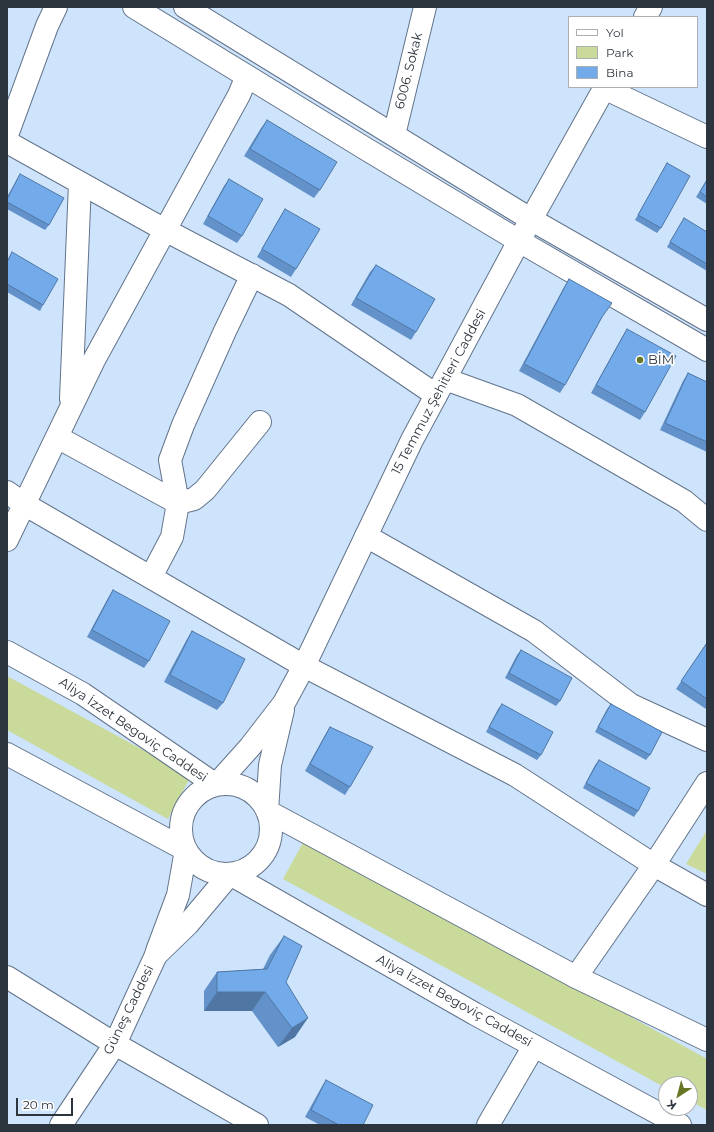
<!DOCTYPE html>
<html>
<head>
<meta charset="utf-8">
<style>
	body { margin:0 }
	#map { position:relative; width:714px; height:1132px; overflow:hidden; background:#cee3fc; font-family:Montserrat,sans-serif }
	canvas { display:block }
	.frame { position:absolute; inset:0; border:8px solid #2c343e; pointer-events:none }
	.legend { position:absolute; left:568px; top:16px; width:130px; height:72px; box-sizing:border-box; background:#fff; border:1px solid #abaeb2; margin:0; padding:5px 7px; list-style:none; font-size:12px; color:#2c343e }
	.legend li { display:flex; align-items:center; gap:8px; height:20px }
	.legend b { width:20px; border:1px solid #abaeb2 }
	.north { position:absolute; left:658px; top:1076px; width:40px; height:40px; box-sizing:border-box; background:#fff; border:1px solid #abaeb2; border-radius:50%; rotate:216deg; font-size:11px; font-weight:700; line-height:16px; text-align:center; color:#2c343e }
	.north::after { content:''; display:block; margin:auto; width:14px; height:18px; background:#667726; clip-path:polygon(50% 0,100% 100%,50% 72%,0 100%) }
	.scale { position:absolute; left:16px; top:1098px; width:57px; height:18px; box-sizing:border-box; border:2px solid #2c343e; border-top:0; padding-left:5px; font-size:12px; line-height:14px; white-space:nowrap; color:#2c343e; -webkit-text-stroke:3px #fff; paint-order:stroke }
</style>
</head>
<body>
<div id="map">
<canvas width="714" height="1132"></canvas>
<div class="frame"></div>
<ul class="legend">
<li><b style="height:5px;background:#fff"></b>Yol</li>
<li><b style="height:11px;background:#c9da9a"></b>Park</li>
<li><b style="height:11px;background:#72aaea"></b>Bina</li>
</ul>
<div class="north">K</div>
<div class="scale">20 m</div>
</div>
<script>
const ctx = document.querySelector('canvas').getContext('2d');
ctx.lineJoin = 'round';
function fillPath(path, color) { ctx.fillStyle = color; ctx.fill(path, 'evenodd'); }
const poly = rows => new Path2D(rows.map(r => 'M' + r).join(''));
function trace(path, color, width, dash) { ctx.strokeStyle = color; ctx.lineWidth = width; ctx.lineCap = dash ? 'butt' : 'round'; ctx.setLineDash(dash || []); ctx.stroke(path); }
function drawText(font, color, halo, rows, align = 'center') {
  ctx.font = font + ' Montserrat,sans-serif'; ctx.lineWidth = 3.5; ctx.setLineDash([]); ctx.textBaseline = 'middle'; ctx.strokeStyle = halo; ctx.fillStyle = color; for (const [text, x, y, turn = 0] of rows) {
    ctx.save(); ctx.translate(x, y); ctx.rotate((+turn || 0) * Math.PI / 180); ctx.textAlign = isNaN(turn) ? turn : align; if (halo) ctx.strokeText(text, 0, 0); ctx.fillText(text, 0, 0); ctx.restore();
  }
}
fillPath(poly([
	[7,676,191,776,168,819,7,730],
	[707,830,707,874,686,864],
	[306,837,707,1059,707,1110,690,1101,690,1084,666,1084,666,1088,283,879]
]), '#c9da9a');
const minor = poly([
	[134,7,366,149,519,241,707,350],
	[185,7,532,220,707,320],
	[604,88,707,137],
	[7,135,47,26,56,7],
	[394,135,425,7],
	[7,142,165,230,289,295,436,395],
	[445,379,517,405,684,501,707,520],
	[71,399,80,183],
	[57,437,178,503,194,499,205,490,260,422],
	[7,492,24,504,304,666,515,775,654,865,707,895],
	[366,536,534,631,631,705,707,740],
	[7,540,94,360,239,95,247,76],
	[151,577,172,537,178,503,170,460,183,425,225,331,252,275],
	[7,977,115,1044,257,1125],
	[576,977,654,865,707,783],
	[61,1125,115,1044,156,955],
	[488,1125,534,1046]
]);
const major = poly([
	[645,17,651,7],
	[7,652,83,694,216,785],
	[7,754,186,850],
	'181 829a45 45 0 1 1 90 0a45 45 0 1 1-90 0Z',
	[216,785,250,747,284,703,304,666,412,440,519,241,605,87],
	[267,811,576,977,707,1040],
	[267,811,270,765,283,710],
	[230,874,475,1014,680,1125],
	[157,951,178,895,186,850],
	[156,955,188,924,230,874]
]);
trace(minor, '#62748a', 24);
trace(major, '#62748a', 24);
trace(minor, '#fff', 22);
trace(major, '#fff', 22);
fillPath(poly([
	[267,120,320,190,314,198,244,156,261,128],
	[667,163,661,228,657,233,635,220,664,168],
	[20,174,49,225,45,230,7,209,7,197,17,179],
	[229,179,242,236,237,243,203,224,224,186],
	[707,179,707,204,696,197],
	[285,209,296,269,291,277,257,257,280,217],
	[684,218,707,232,707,271,667,247],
	[12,252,43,305,40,311,7,292,7,261],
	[376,265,416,332,411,340,351,305,370,272],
	[569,279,602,317,565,385,560,393,519,371,564,287],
	[627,329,645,412,640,420,591,393,622,337],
	[688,373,707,382,707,452,660,430,683,381],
	[113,590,149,661,144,668,87,637,108,598],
	[192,631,223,703,217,710,164,682,187,639],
	[707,642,707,708,706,709,676,689],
	[521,650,560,701,556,706,505,678,517,655],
	[502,704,541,755,537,760,486,732,498,709],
	[611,704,650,755,646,760,595,732,607,709],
	[330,727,350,787,345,795,305,771,325,735],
	[599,760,638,811,634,817,583,788,595,765],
	[284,936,286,982,295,1037,278,1047,252,1011,204,1011,204,991,217,972,263,969,270,955],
	[326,1080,363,1125,320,1125,305,1117,321,1088]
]), '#6292c9');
fillPath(poly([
	[217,992,265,992,252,1011,204,1011],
	[308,1018,295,1037,278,1047,292,1028]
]), '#5077a4');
const building = poly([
	[267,120,337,162,320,190,250,149,267,120],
	[667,163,690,176,661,228,638,215,667,163],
	[20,174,64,198,49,225,7,202,7,199,20,174],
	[229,179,263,199,242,236,208,216,229,179],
	[707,180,707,197,700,192,707,180],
	[285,209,320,229,296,269,262,249,285,209],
	[684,218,707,232,707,264,670,242,684,218],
	[12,252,58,279,43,305,7,284,7,262,12,252],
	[376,265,435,299,416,332,356,298,376,265],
	[569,279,612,303,602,317,565,385,524,364,569,279],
	[627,329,676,356,645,412,596,385,627,329],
	[688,373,707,382,707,442,665,423,688,373],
	[113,590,170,621,149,661,92,630,113,590],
	[192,631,245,659,223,703,170,675,192,631],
	[707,643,707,699,681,681,707,643],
	[521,650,572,678,560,701,509,673,521,650],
	[502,704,553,732,541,755,489,727,502,704],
	[611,704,662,732,650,755,598,727,611,704],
	[330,727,373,747,350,787,310,764,330,727],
	[599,760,650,788,638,811,586,783,599,760],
	[284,936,302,946,286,982,308,1018,292,1028,265,992,217,992,217,972,267,969,284,936],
	[326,1080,373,1105,363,1125,339,1125,311,1110,326,1080]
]);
fillPath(building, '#72aaea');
trace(building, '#5077a4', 1);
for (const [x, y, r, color] of [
	[640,360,4,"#667726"]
]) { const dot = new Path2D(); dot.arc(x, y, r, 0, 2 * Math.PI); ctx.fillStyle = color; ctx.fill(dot); trace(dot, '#fff', 1.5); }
drawText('13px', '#2c343e', '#fff', [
	["6006. Sokak",409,71,-76],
	["15 Temmuz Şehitleri Caddesi",439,392,-62],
	["Aliya İzzet Begoviç Caddesi",133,730,34],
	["Aliya İzzet Begoviç Caddesi",454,1001,29],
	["Güneş Caddesi",129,1010,-64]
]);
drawText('13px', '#2c343e', '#fff', [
	["BİM",648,360]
], 'left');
</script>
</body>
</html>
